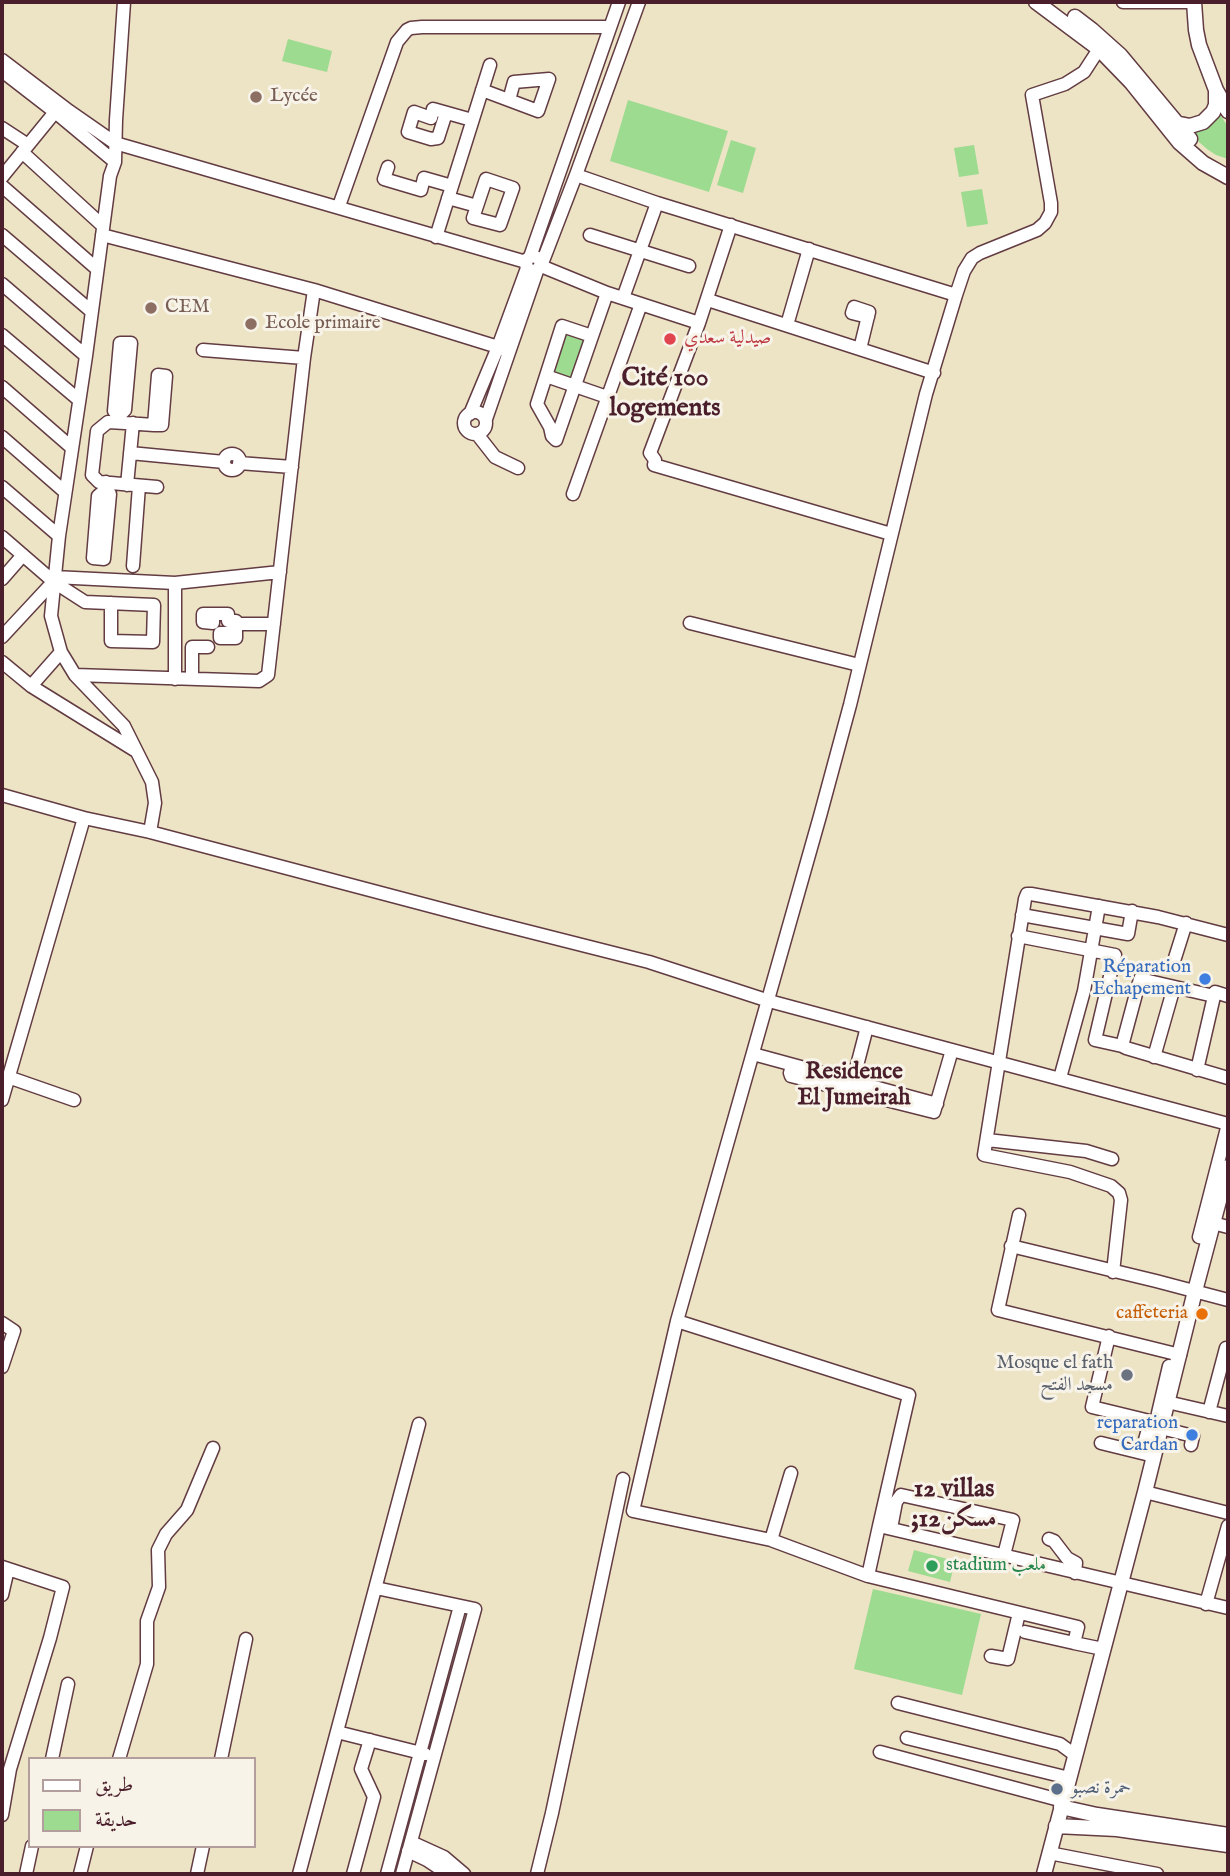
<!DOCTYPE html>
<html>
<head>
<meta charset="utf-8">
<style>
	body { margin:0 }
	#map { position:relative; width:1230px; height:1876px; overflow:hidden; background:#ede3c5; font-family:"IM FELL English",Amiri,serif }
	canvas { display:block }
	.frame { position:absolute; inset:0; border:4px solid #4a1f2b; pointer-events:none }
	.legend { position:absolute; left:28px; top:1757px; width:228px; height:91px; box-sizing:border-box; background:#f7f3e8; border:2px solid #b29e9c; margin:0; padding:9px 12px; list-style:none; font-size:21px; color:#4a1f2b }
	.legend li { display:flex; align-items:center; gap:14px; height:35px }
	.legend b { width:35px; border:2px solid #b29e9c }
</style>
</head>
<body>
<div id="map">
<canvas width="1230" height="1876"></canvas>
<div class="frame"></div>
<ul class="legend">
<li><b style="height:9px;background:#fff"></b>طريق</li>
<li><b style="height:19px;background:#9ddb90"></b>حديقة</li>
</ul>
</div>
<script>
const ctx = document.querySelector('canvas').getContext('2d');
ctx.lineJoin = 'round';
function fillPath(path, color) { ctx.fillStyle = color; ctx.fill(path, 'evenodd'); }
const poly = rows => new Path2D(rows.map(r => 'M' + r).join(''));
function trace(path, color, width, dash) { ctx.strokeStyle = color; ctx.lineWidth = width; ctx.lineCap = dash ? 'butt' : 'round'; ctx.setLineDash(dash || []); ctx.stroke(path); }
function drawText(font, color, halo, rows, align = 'center') {
  ctx.font = font + ' "IM FELL English",Amiri,serif'; ctx.lineWidth = 6; ctx.setLineDash([]); ctx.textBaseline = 'middle'; ctx.strokeStyle = halo; ctx.fillStyle = color; for (const [text, x, y, turn = 0] of rows) {
    ctx.save(); ctx.translate(x, y); ctx.rotate((+turn || 0) * Math.PI / 180); ctx.textAlign = isNaN(turn) ? turn : align; if (halo) ctx.strokeText(text, 0, 0); ctx.fillText(text, 0, 0); ctx.restore();
  }
}
fillPath(poly([
	[288,39,332,51,327,72,282,61],
	[628,100,728,131,709,192,610,161],
	[1218,111,1228,127,1228,159,1216,155,1207,149,1184,129],
	[731,140,756,148,743,193,717,185],
	[974,145,979,174,959,177,954,148],
	[982,189,988,224,967,227,961,192],
	[565,331,587,339,573,379,551,372],
	[914,1550,955,1561,950,1582,908,1571],
	[873,1589,981,1614,962,1695,854,1669]
]), '#9ddb90');
const minor = poly([
	[124,2,116,120,115,162,110,176,86,356,59,536,51,616,61,652,75,675,124,726,152,782,155,803,150,832],
	[1123,2,1194,2],
	[1099,49,1084,72,1065,84,1032,95,1051,203,1051,212,1045,223,1037,230,980,253,972,258,964,271,956,295,926,394,850,705,820,816,677,1321,633,1511,771,1540,868,1576,879,1526,1228,1608],
	[2,60,69,111,115,143,526,262],
	[2,71,55,112,2,177],
	[482,90,538,111,549,79,514,82,509,100],
	[55,112,115,162],
	[446,113,438,138,431,139,408,132,414,112,431,118,433,109,472,120],
	[2,128,28,145],
	[22,152,103,226],
	[388,167,384,179,421,190,424,178,452,186],
	[576,175,657,203,956,295],
	[2,186,97,269],
	[448,198,477,206,473,218,500,225,513,188,486,179,477,206],
	[339,206,397,42,407,30,411,28,422,27,610,27],
	[2,235,91,311],
	[590,235,689,266],
	[436,237,490,65],
	[530,257,619,2],
	[541,263,538,258,533,256,527,259,526,265,529,270,534,272,541,266,576,175,639,2],
	[541,266,607,293,699,323,731,225],
	[2,284,86,356],
	[314,290,498,347,509,352],
	[623,298,657,203],
	[708,300,934,373],
	[699,323,650,453,655,460,654,465,891,534],
	[787,325,809,249],
	[2,335,79,400],
	[592,336,562,326,537,404,550,427,552,436,556,440,607,293],
	[860,349,869,312,854,307,852,313,868,317],
	[203,350,304,358],
	[546,376,607,397],
	[2,387,71,447],
	'464 423a11 11 0 1 1 22 0a11 11 0 1 1-22 0Z',
	[470,414,498,347,527,268],
	[486,419,537,271],
	[118,422,119,416,114,411,120,343,131,343,125,410,119,416],
	[154,425,158,375,166,376,162,425,154,425,125,423,108,422,97,431,92,475,99,482,157,487],
	[477,434,495,457,518,468],
	[2,437,65,492],
	[130,453,224,462],
	'224 462a8 8 0 1 1 16 0a8 8 0 1 1-16 0Z',
	[239,463,292,467],
	[127,485,133,423],
	[2,487,59,536],
	[105,490,110,494,104,559,93,558,98,496,105,490,106,482],
	[573,494,641,304],
	[2,537,54,582,85,602,154,605,153,642,111,641,111,603],
	[133,566,139,486],
	[54,577,175,583,280,572],
	[2,579,23,555],
	[175,583,175,679],
	[213,614,213,623,203,622,203,614,228,614,228,621,236,621,236,638,220,638,220,633,236,633],
	[690,623,859,665],
	[236,624,274,624],
	[2,637,53,582],
	[2,662,31,686,136,751],
	[75,675,259,681,268,675,304,358,314,290,102,235],
	[192,679,192,647,208,647],
	[31,686,61,652],
	[2,795,84,818,150,832,487,921,649,962,769,1001,1228,1124],
	[1022,915,1128,934,1132,911],
	[1018,936,1115,955,1095,1040,1122,1046],
	[1174,961,1186,923],
	[1214,996,1140,979,1122,1046,1126,1048,1228,1078],
	[753,1054,937,1104],
	[1154,1057,1174,987],
	[792,1065,790,1073,791,1076,934,1112,952,1050],
	[1197,1070,1215,992,1228,996],
	[8,1077,74,1100],
	[1060,1078,1084,991,1099,906],
	[853,1081,867,1027],
	[2,1100,84,818],
	[987,1140,1086,1151,1112,1159],
	[1019,1215,998,1310,1180,1355],
	[1213,1223,1228,1227],
	[1209,1239,1199,1237,1228,1124],
	[1011,1246,1156,1281,1228,1300],
	[1113,1272,1121,1200,1119,1193,1111,1186,1070,1172,984,1155,1025,899,1027,894,1031,894,1158,917,1228,935],
	[677,1321,909,1395,879,1526],
	[2,1323,14,1331,2,1367],
	[1109,1336,1092,1407,1162,1424],
	[1167,1402,1228,1416],
	[1209,1412,1226,1348,1228,1349],
	[1161,1414,1158,1413,1169,1366,1176,1368],
	[1161,1428,1193,1436,1191,1445],
	[1101,1443,1154,1456],
	[1156,1450,1143,1447,1148,1429,1160,1432],
	[1145,1492,1228,1513],
	[891,1528,896,1502,901,1495,1013,1520,1004,1555],
	[1049,1539,1054,1541,1067,1558,1076,1563,1075,1573],
	[771,1540,791,1473],
	[2,1567,63,1587,50,1638,10,1769,2,1815],
	[868,1576,1078,1627,1074,1643,1103,1649],
	[376,1588,475,1609,402,1874],
	[2,1595,8,1569],
	[1206,1604,1228,1526],
	[1025,1632,1074,1643],
	[991,1656,1008,1659,1019,1613],
	[898,1703,1060,1744,1075,1755],
	[337,1732,425,1754],
	[907,1738,1069,1778],
	[880,1752,1063,1801],
	[52,1759,68,1684],
	[119,1759,147,1664,147,1621,159,1587,158,1550,166,1534,187,1510,213,1448],
	[221,1759,246,1639],
	[411,1842,444,1857,464,1874],
	[408,1851,427,1860,448,1874],
	[1049,1853,1157,1874],
	[26,1874,32,1846],
	[80,1874,87,1846],
	[197,1874,203,1846],
	[299,1874,419,1424],
	[353,1874,374,1797,361,1769,370,1740],
	[387,1874,460,1606],
	[537,1874,552,1813,623,1479]
]);
const major = poly([
	[1036,2,1099,49,1131,82,1179,142,1203,163,1228,177],
	[1194,2,1196,30,1199,45,1216,90,1228,111],
	[1075,17,1092,30,1120,55,1190,139],
	[1175,123,1190,126,1203,122,1213,112,1216,105,1216,92],
	[1061,1807,1097,1815,1228,1835],
	[1056,1826,1117,1829,1228,1845],
	[1044,1874,1145,1492,1195,1291,1228,1167]
]);
trace(minor, '#623c42', 15);
trace(major, '#623c42', 17);
trace(minor, '#fff', 12);
trace(major, '#fff', 14);
for (const [x, y, r, color] of [
	[256,97,7,"#8d6e63"],
	[151,308,7,"#8d6e63"],
	[251,324,7,"#8d6e63"],
	[670,339,7,"#e0444e"],
	[1205,979,7,"#3f7fe0"],
	[1202,1314,7,"#e8710a"],
	[1127,1375,7,"#6b7280"],
	[1192,1435,7,"#3f7fe0"],
	[932,1566,7,"#2e9e5b"],
	[1057,1789,7,"#5c6f8a"]
]) { const dot = new Path2D(); dot.arc(x, y, r, 0, 2 * Math.PI); ctx.fillStyle = color; ctx.fill(dot); trace(dot, '#f7f3e8', 2.5); }
drawText('19px', '#785e54', '#f7f3e8', [
	["Lycée",270,97],
	["CEM",165,308],
	["Ecole primaire",265,324]
], 'left');
drawText('19px', '#be3a42', '#f7f3e8', [
	["صيدلية سعدي",684,339]
], 'left');
drawText('19px', '#366cbe', '#f7f3e8', [
	["Réparation",1191,968],
	["Echapement",1191,990],
	["reparation",1178,1424],
	["Cardan",1178,1446]
], 'right');
drawText('19px', '#c56008', '#f7f3e8', [
	["caffeteria",1188,1314]
], 'right');
drawText('19px', '#5b616d', '#f7f3e8', [
	["Mosque el fath",1113,1364],
	["مسجد الفتح",1113,1386]
], 'right');
drawText('19px', '#27864d', '#f7f3e8', [
	["stadium ملعب",946,1566]
], 'left');
drawText('19px', '#4e5e75', '#f7f3e8', [
	["حمرة نصبو",1071,1789]
], 'left');
drawText('bold 23px', '#4a1f2b', '#f7f3e8', [
	["Residence",854,1073],
	["El Jumeirah",854,1099]
]);
drawText('bold 26px', '#4a1f2b', '#f7f3e8', [
	["Cité 100",665,380],
	["logements",665,410],
	["12 villas",954,1491],
	[";12مسكن",954,1521]
]);
</script>
</body>
</html>
